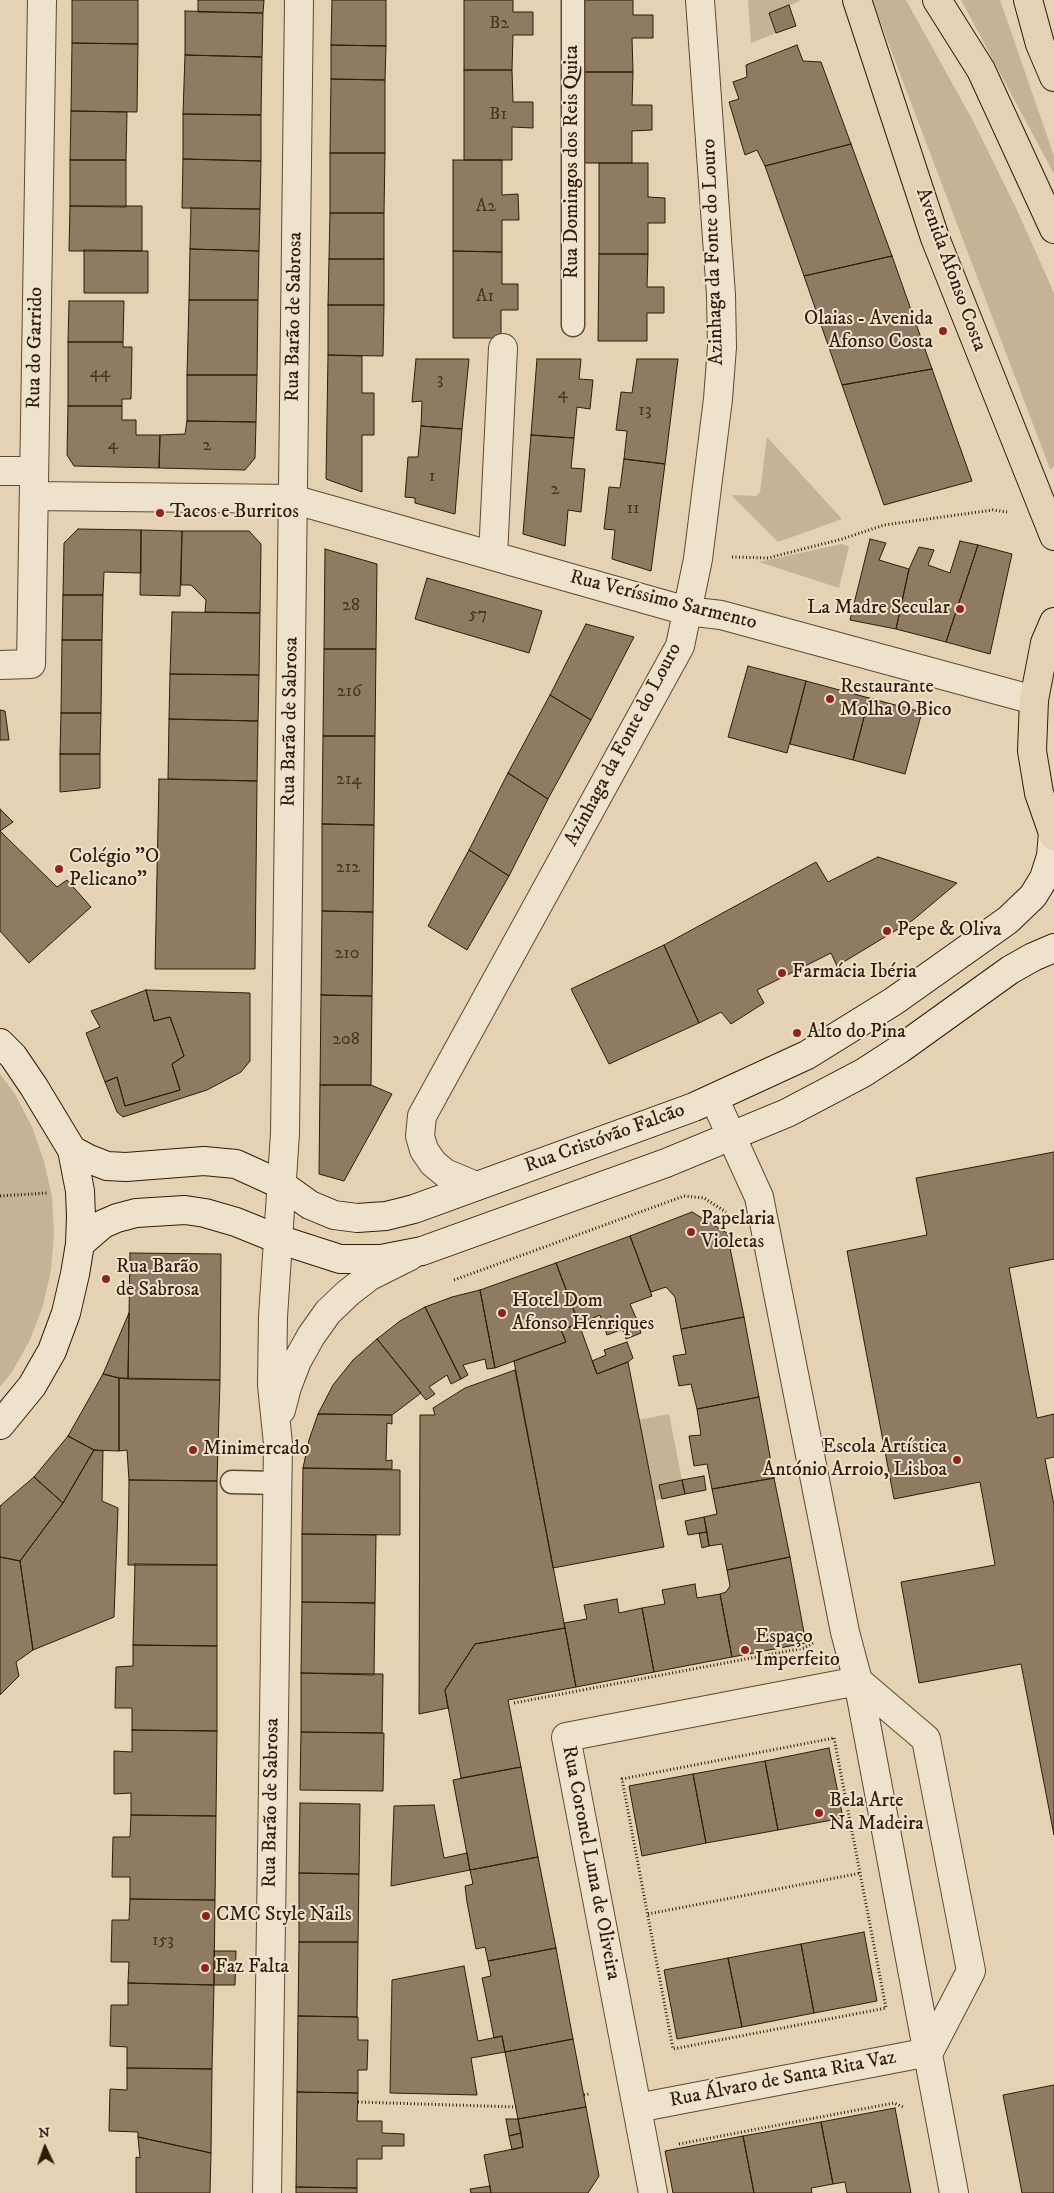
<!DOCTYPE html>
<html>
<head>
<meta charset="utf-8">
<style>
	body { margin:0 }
	#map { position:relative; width:1054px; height:2193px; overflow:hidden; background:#e5d2b2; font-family:"IM FELL DW Pica",serif }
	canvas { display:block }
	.north { position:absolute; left:20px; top:2123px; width:50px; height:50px; -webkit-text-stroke:4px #eee2cd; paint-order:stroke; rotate:357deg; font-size:14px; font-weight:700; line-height:20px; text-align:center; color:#311c09 }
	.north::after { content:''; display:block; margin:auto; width:18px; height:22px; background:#311c09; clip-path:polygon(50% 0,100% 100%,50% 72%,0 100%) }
</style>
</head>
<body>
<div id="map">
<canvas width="1054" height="2193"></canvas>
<div class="north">N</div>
</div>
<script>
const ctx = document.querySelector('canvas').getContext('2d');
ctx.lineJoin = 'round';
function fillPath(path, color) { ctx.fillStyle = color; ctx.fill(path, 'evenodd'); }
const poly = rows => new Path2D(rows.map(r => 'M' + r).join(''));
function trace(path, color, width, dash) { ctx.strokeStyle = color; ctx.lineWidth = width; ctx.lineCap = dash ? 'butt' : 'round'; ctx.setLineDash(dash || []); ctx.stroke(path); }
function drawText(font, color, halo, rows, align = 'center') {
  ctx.font = font + ' "IM FELL DW Pica",serif'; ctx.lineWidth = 4; ctx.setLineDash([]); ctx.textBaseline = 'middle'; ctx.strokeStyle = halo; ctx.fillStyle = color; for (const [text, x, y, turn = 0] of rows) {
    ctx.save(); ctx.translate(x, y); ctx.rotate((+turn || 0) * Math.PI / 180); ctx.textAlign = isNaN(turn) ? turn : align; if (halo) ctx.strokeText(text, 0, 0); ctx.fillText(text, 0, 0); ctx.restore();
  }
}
fillPath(poly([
	[748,0,799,0,800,1,769,13,776,33,751,43],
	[872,0,906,0,972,119,1017,210,1054,293,1054,467,1050,469],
	[961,0,1000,0,1054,156,1054,174],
	[767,437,842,519,778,542,731,495,756,496,760,492],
	[841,544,849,546,839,588,759,562],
	[0,1074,15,1094,32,1127,44,1161,52,1197,54,1234,51,1270,43,1306,30,1340,12,1372,0,1387],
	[669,1414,682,1480,660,1485,662,1499,655,1500,639,1420]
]), '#c6b395');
const building = poly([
	[72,0,138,0,138,44,72,43,72,0],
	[198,0,264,0,263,13,198,12,198,0],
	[332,0,386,0,386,46,331,45,332,0],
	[464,0,513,0,513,12,533,12,533,35,513,35,512,70,464,70,464,0],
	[584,0,633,0,633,15,653,15,653,38,632,38,633,72,584,72,584,0],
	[789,5,796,26,776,33,769,13,789,5],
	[185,11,263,13,262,57,185,55,185,11],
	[72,43,138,44,137,112,71,111,72,43],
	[331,45,386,46,385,80,331,79,331,45],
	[797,45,803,61,821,62,851,144,765,166,757,150,745,155,729,102,739,99,733,82,747,77,746,65,797,45],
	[185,55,262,57,261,115,183,114,185,55],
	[464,70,512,70,513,102,533,102,533,128,512,127,512,160,464,160,464,70],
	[584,72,633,72,632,105,652,105,652,130,632,131,632,163,584,163,584,72],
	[331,79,385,80,385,153,330,153,331,79],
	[71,111,127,112,126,160,70,160,71,111],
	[183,114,261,115,261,161,183,159,183,114],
	[851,144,892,256,804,276,765,166,851,144],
	[330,153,385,153,384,213,330,213,330,153],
	[183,159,261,161,260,209,182,208,183,159],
	[70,160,126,160,126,207,70,206,70,160],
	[453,160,502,160,502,195,518,194,519,220,502,220,502,252,453,251,453,160],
	[599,163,648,163,648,197,665,198,665,223,648,223,648,254,599,254,599,163],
	[70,206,142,206,142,251,69,251,70,206],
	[191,208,260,209,259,251,190,249,191,208],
	[330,213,384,213,384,259,329,259,330,213],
	[190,249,259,251,258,300,189,300,190,249],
	[84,250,148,251,148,293,84,293,84,250],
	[453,251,502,252,502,284,518,284,518,310,501,310,501,338,453,338,453,251],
	[599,254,648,254,647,287,664,287,664,313,647,313,647,341,598,341,599,254],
	[892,256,932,369,842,385,804,276,892,256],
	[329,259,384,259,384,305,328,305,329,259],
	[189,300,258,300,257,375,187,375,189,300],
	[69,301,124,301,123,342,68,342,69,301],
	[328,305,384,305,383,356,328,355,328,305],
	[68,342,123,342,123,347,132,347,131,399,122,399,122,406,68,406,68,342],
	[328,355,362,356,362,393,374,393,374,435,362,435,362,492,326,479,328,355],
	[416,359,469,359,462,429,421,426,422,401,412,402,416,359],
	[537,359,581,359,579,379,593,380,590,409,577,407,574,438,531,435,537,359],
	[637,359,678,359,665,464,624,459,627,431,616,430,621,392,632,393,637,359],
	[932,369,972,481,884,505,842,385,932,369],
	[187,375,257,375,256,422,187,421,187,375],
	[68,406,122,406,122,420,136,420,136,435,160,435,159,468,74,466,67,455,68,406],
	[187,421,256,422,255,458,245,470,159,468,160,435,185,434,187,421],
	[421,426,462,429,455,514,415,503,415,498,405,497,408,457,418,457,421,426],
	[531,435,574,438,571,468,585,469,581,512,568,510,565,546,523,534,531,435],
	[624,459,665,464,651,571,612,559,615,530,604,529,609,487,620,488,624,459],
	[78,529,141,530,141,573,104,572,103,595,63,595,64,543,78,529],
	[141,530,182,531,180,596,140,595,141,530],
	[182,531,249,531,261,544,260,613,205,612,206,600,191,585,181,585,182,531],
	[870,539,886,543,879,560,909,569,896,629,850,620,870,539],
	[960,541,978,545,946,642,896,629,909,569,919,547,934,550,928,565,950,573,960,541],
	[978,545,1012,554,990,654,946,642,978,545],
	[325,549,377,564,376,649,324,649,325,549],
	[427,578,542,611,529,653,415,619,427,578],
	[63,595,103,595,102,640,62,640,63,595],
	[172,612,260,613,259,675,170,674,172,612],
	[586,624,634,637,591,720,550,695,586,624],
	[62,640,102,640,101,713,61,713,62,640],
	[324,649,376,649,375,736,323,736,324,649],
	[748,666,806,681,787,753,728,737,748,666],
	[170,674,259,675,258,721,169,719,170,674],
	[806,681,869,698,853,760,790,744,806,681],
	[550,695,591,720,548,799,508,773,550,695],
	[869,698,922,712,905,774,853,760,869,698],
	[0,710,5,711,9,740,0,740,0,710],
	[61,713,101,713,100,754,60,754,61,713],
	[169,719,258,721,257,781,168,779,169,719],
	[323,736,375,736,374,825,322,824,323,736],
	[60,754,100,754,100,788,60,792,60,754],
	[508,773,548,799,509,876,469,850,508,773],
	[159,779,257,781,255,969,155,969,159,779],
	[0,809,13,822,0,831,0,809],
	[322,824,374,825,373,912,322,911,322,824],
	[0,831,57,887,67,880,91,907,29,963,0,931,0,831],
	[469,850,509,876,467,950,428,926,469,850],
	[878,857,957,883,913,920,837,966,831,953,757,990,764,1003,731,1024,721,1012,699,1023,664,945,816,862,828,882,878,857],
	[322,911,373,912,372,996,321,995,322,911],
	[664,945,699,1023,609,1064,571,989,664,945],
	[146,990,154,1021,170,1017,184,1056,172,1064,180,1090,125,1106,117,1077,105,1082,86,1033,100,1027,91,1011,146,990],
	[146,990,250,993,250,1061,241,1072,207,1090,123,1117,117,1112,105,1082,117,1077,125,1106,180,1090,172,1064,184,1056,170,1017,154,1021,146,990],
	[321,995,372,996,371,1085,320,1085,321,995],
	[320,1085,371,1085,392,1094,344,1181,319,1174,320,1085],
	[1054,1152,1054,1259,1009,1268,1037,1418,1054,1414,1054,1457,1045,1459,1054,1505,1054,1835,1021,1664,919,1683,901,1582,995,1565,980,1482,894,1499,847,1251,927,1235,916,1178,1054,1152],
	[692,1212,727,1233,744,1317,681,1329,675,1297,666,1287,651,1292,630,1236,692,1212],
	[630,1236,652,1296,630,1304,636,1318,605,1329,600,1315,579,1324,556,1263,630,1236],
	[130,1253,221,1254,220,1380,128,1379,130,1253],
	[556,1263,579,1324,561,1330,566,1342,495,1368,480,1290,556,1263],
	[480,1290,495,1368,487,1369,485,1359,463,1365,468,1375,461,1379,425,1307,452,1297,480,1290],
	[425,1307,461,1379,451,1384,447,1375,429,1387,435,1394,426,1400,377,1339,400,1321,425,1307],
	[129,1313,128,1379,119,1378,103,1374,129,1313],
	[744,1317,759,1397,697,1409,691,1384,679,1386,673,1356,686,1354,681,1329,744,1317],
	[636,1318,641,1333,626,1339,620,1323,636,1318],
	[620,1323,623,1329,607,1335,605,1329,620,1323],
	[579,1324,597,1374,628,1362,664,1547,553,1568,514,1361,566,1342,561,1330,579,1324],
	[377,1339,421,1393,392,1415,318,1414,333,1385,353,1360,377,1339],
	[627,1342,633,1358,628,1362,597,1374,592,1361,606,1355,604,1350,627,1342],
	[515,1370,565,1628,475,1644,445,1690,448,1708,419,1714,420,1415,435,1415,433,1408,465,1388,515,1370],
	[103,1374,119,1378,119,1451,94,1450,68,1436,103,1374],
	[119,1378,220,1380,217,1481,129,1480,127,1450,119,1451,119,1378],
	[759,1397,774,1478,712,1489,707,1464,694,1466,689,1436,701,1435,697,1409,759,1397],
	[318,1414,392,1415,392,1424,387,1423,386,1461,392,1460,392,1469,303,1468,309,1440,318,1414],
	[68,1436,94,1450,63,1503,34,1477,68,1436],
	[94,1450,103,1451,102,1501,118,1508,114,1617,33,1650,20,1561,63,1503,94,1450],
	[303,1468,400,1470,400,1535,302,1534,303,1468],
	[704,1476,706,1490,685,1494,682,1480,704,1476],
	[34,1477,63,1503,20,1561,0,1557,0,1506,34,1477],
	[774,1478,790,1557,727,1570,722,1544,709,1546,704,1517,717,1514,712,1489,774,1478],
	[129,1480,217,1481,217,1565,128,1565,129,1480],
	[682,1480,685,1494,662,1499,659,1485,682,1480],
	[704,1517,707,1532,688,1535,685,1521,704,1517],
	[707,1532,709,1546,702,1548,699,1533,707,1532],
	[302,1534,376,1535,375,1603,302,1602,302,1534],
	[0,1557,20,1561,33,1650,16,1662,19,1676,0,1695,0,1557],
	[790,1557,806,1643,732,1657,720,1594,726,1592,730,1586,727,1570,790,1557],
	[135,1564,217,1565,217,1646,133,1645,135,1564],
	[695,1584,697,1598,720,1594,732,1657,654,1672,642,1608,665,1604,662,1590,695,1584],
	[617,1599,619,1613,642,1608,654,1672,576,1687,564,1623,587,1619,584,1605,617,1599],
	[302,1602,375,1603,374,1675,301,1673,302,1602],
	[565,1628,576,1687,508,1700,521,1767,461,1778,445,1690,475,1644,565,1628],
	[133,1645,217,1646,217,1731,132,1730,132,1708,115,1708,116,1667,133,1666,133,1645],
	[301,1673,383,1674,382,1733,301,1732,301,1673],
	[132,1730,217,1731,216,1816,131,1815,131,1793,114,1794,114,1751,132,1752,132,1730],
	[301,1732,384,1733,383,1791,300,1790,301,1732],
	[829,1748,843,1818,778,1830,765,1761,829,1748],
	[765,1761,778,1830,706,1843,693,1774,765,1761],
	[521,1767,538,1857,470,1870,453,1780,521,1767],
	[693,1774,706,1843,642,1856,629,1786,693,1774],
	[300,1803,360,1804,359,1874,299,1873,300,1803],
	[434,1805,444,1858,467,1853,470,1870,391,1886,394,1806,434,1805],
	[131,1815,216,1816,215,1900,130,1899,130,1877,112,1877,113,1837,130,1837,131,1815],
	[538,1857,556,1948,488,1961,485,1947,476,1949,467,1902,465,1886,473,1884,470,1870,538,1857],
	[299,1873,359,1874,358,1942,299,1942,299,1873],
	[130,1899,215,1900,214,1985,128,1983,129,1962,111,1962,112,1920,129,1920,130,1899],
	[864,1932,877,2001,814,2013,801,1944,864,1932],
	[299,1942,358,1942,357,2017,298,2016,299,1942],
	[801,1944,814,2013,742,2027,728,1958,801,1944],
	[556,1948,573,2039,505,2052,502,2036,494,2038,485,1992,482,1978,491,1976,488,1961,556,1948],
	[214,1951,236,1951,235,1985,214,1985,214,1951],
	[728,1958,742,2027,677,2039,664,1970,728,1958],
	[464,1966,478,2041,502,2036,505,2052,471,2058,477,2095,390,2093,392,1980,464,1966],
	[128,1983,214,1985,212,2069,127,2068,127,2047,110,2046,111,2005,128,2005,128,1983],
	[298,2016,358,2017,358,2040,368,2040,367,2070,358,2070,358,2093,297,2092,298,2016],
	[573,2039,586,2107,518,2119,505,2052,573,2039],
	[127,2068,212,2069,211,2153,138,2137,138,2132,109,2131,110,2089,127,2090,127,2068],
	[1054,2085,1054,2193,1022,2193,1003,2095,1054,2085],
	[297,2092,358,2093,357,2121,382,2121,382,2133,404,2134,404,2146,382,2146,382,2159,357,2159,357,2188,296,2187,297,2092],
	[586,2107,599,2176,588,2193,491,2193,484,2155,523,2147,518,2119,586,2107],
	[895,2108,911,2193,847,2193,845,2182,833,2184,821,2122,895,2108],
	[506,2119,518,2119,521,2133,509,2136,506,2119],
	[821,2122,833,2184,811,2188,812,2193,754,2193,743,2136,821,2122],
	[521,2133,523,2147,512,2150,509,2136,521,2133],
	[743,2136,754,2193,673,2193,665,2151,743,2136],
	[138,2137,211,2153,210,2193,136,2193,136,2157,140,2158,138,2137],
	[490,2186,491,2193,471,2193,470,2189,490,2186],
	[296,2187,357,2188,357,2193,296,2193,296,2187]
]);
fillPath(building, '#8f7b61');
trace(building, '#311c09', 1);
const lane = poly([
	[573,325,573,0],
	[232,1482,277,1483]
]);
const street = poly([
	[0,471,34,471],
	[34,496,292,499,687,611,721,615,1034,700],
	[493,556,503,348],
	[0,665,31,664,42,0],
	[714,1098,759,1197,845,1632,858,1681,954,2193],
	[476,1186,445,1173,433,1163,424,1150,420,1136,422,1116,680,646,698,559,718,399,722,347,721,295,700,0],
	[281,1410,287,1387,297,1361,311,1336,328,1312,348,1293,370,1276,410,1256],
	[637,2108,929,2052,971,1971,926,1739,858,1681,566,1737,637,2108,653,2193],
	[267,2193,278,1444,272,1385,273,1317,285,1133,299,0]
]);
const secondary = poly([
	[0,1043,13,1056,34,1087,72,1150,80,1191,81,1217,80,1244,75,1274,66,1313,52,1351,32,1386,0,1425],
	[72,1150,89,1159,107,1166,126,1167,204,1161,236,1164,282,1185,310,1205,334,1215,357,1218,386,1216,414,1209,694,1107,807,1055,894,1001,1008,920,1033,896,1044,878,1051,856,1053,833],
	[80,1244,103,1224,117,1218,136,1213,185,1210,205,1213,236,1222,278,1239,340,1259,381,1259,422,1251,666,1163,787,1113,863,1073,900,1049,1010,970,1033,957,1054,948]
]);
const primary = poly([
	[857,0,935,238,1054,536],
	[937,0,981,70,1054,229],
	[1028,0,1040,44,1054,77],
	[1054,622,1045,643,1034,700,1032,751,1039,793,1054,836]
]);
trace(lane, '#5e4a33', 25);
trace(street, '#5e4a33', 30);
trace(secondary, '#311c09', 30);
trace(primary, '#311c09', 30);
trace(poly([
	[732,557,768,558,842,539,884,525,993,510,1007,512],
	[0,1196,47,1193],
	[454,1280,684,1196,704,1198,726,1212],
	[514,1703,804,1648,813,1643],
	[834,1738,886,2008,673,2049,622,1779,834,1738],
	[648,1914,861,1873],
	[584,2095,589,2094],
	[358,2102,516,2107],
	[679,2144,894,2103,903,2107]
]), '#311c09', 3, [1, 2.5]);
trace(lane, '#eee2cd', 22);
trace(street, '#eee2cd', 28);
trace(secondary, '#eee2cd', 28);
trace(primary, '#e5d2b2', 28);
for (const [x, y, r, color] of [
	[943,331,5,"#8f2418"],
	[160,513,5,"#8f2418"],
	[960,609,5,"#8f2418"],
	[830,699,5,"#8f2418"],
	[59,869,5,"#8f2418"],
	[887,931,5,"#8f2418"],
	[782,973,5,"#8f2418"],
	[797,1033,5,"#8f2418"],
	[691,1232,5,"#8f2418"],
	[106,1279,5,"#8f2418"],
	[502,1313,5,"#8f2418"],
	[193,1450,5,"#8f2418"],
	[957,1460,5,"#8f2418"],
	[745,1650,5,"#8f2418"],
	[819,1813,5,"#8f2418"],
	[206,1916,5,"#8f2418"],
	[205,1968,5,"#8f2418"]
]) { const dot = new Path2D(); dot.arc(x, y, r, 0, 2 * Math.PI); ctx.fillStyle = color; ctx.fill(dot); trace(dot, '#eee2cd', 2); }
drawText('18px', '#48341f', null, [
	["B2",499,24],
	["B1",498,115],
	["A2",486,207],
	["A1",485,297],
	["44",100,373],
	["3",440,380],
	["4",563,394],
	["13",645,411],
	["4",113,445],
	["2",207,446],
	["1",432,477],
	["2",555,490],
	["11",633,509],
	["28",351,606],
	["57",478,615],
	["216",349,692],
	["214",349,780],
	["212",348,868],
	["210",347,954],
	["208",346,1040],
	["153",163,1941]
]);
drawText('20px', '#311c09', '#eee2cd', [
	["Rua Domingos dos Reis Quita",573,162,-90],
	["Azinhaga da Fonte do Louro",714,252,-92],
	["Avenida Afonso Costa",950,270,70],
	["Rua Barão de Sabrosa",295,317,-89],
	["Rua do Garrido",36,348,-89],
	["Rua Veríssimo Sarmento",663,601,14],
	["Rua Barão de Sabrosa",291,722,-89],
	["Azinhaga da Fonte do Louro",624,745,-62],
	["Rua Cristóvão Falcão",605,1139,-20],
	["Rua Barão de Sabrosa",272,1803,-89],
	["Rua Coronel Luna de Oliveira",590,1863,79],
	["Rua Álvaro de Santa Rita Vaz",783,2080,-11]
]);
drawText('20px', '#311c09', '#eee2cd', [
	["Olaias - Avenida",933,320,"right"],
	["Afonso Costa",933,343,"right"],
	["Tacos e Burritos",170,513],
	["La Madre Secular",950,609,"right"],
	["Restaurante",840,688],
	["Molha O Bico",840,711],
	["Colégio \"O",69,858],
	["Pelicano\"",69,881],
	["Pepe & Oliva",897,931],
	["Farmácia Ibéria",792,973],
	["Alto do Pina",807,1033],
	["Papelaria",701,1220],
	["Violetas",701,1243],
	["Rua Barão",116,1268],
	["de Sabrosa",116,1291],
	["Hotel Dom",512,1302],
	["Afonso Henriques",512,1325],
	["Escola Artística",947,1448,"right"],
	["António Arroio, Lisboa",947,1471,"right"],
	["Minimercado",203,1450],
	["Espaço",755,1638],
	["Imperfeito",755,1661],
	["Bela Arte",829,1802],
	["Na Madeira",829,1825],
	["CMC Style Nails",216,1916],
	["Faz Falta",215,1968]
], 'left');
</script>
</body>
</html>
